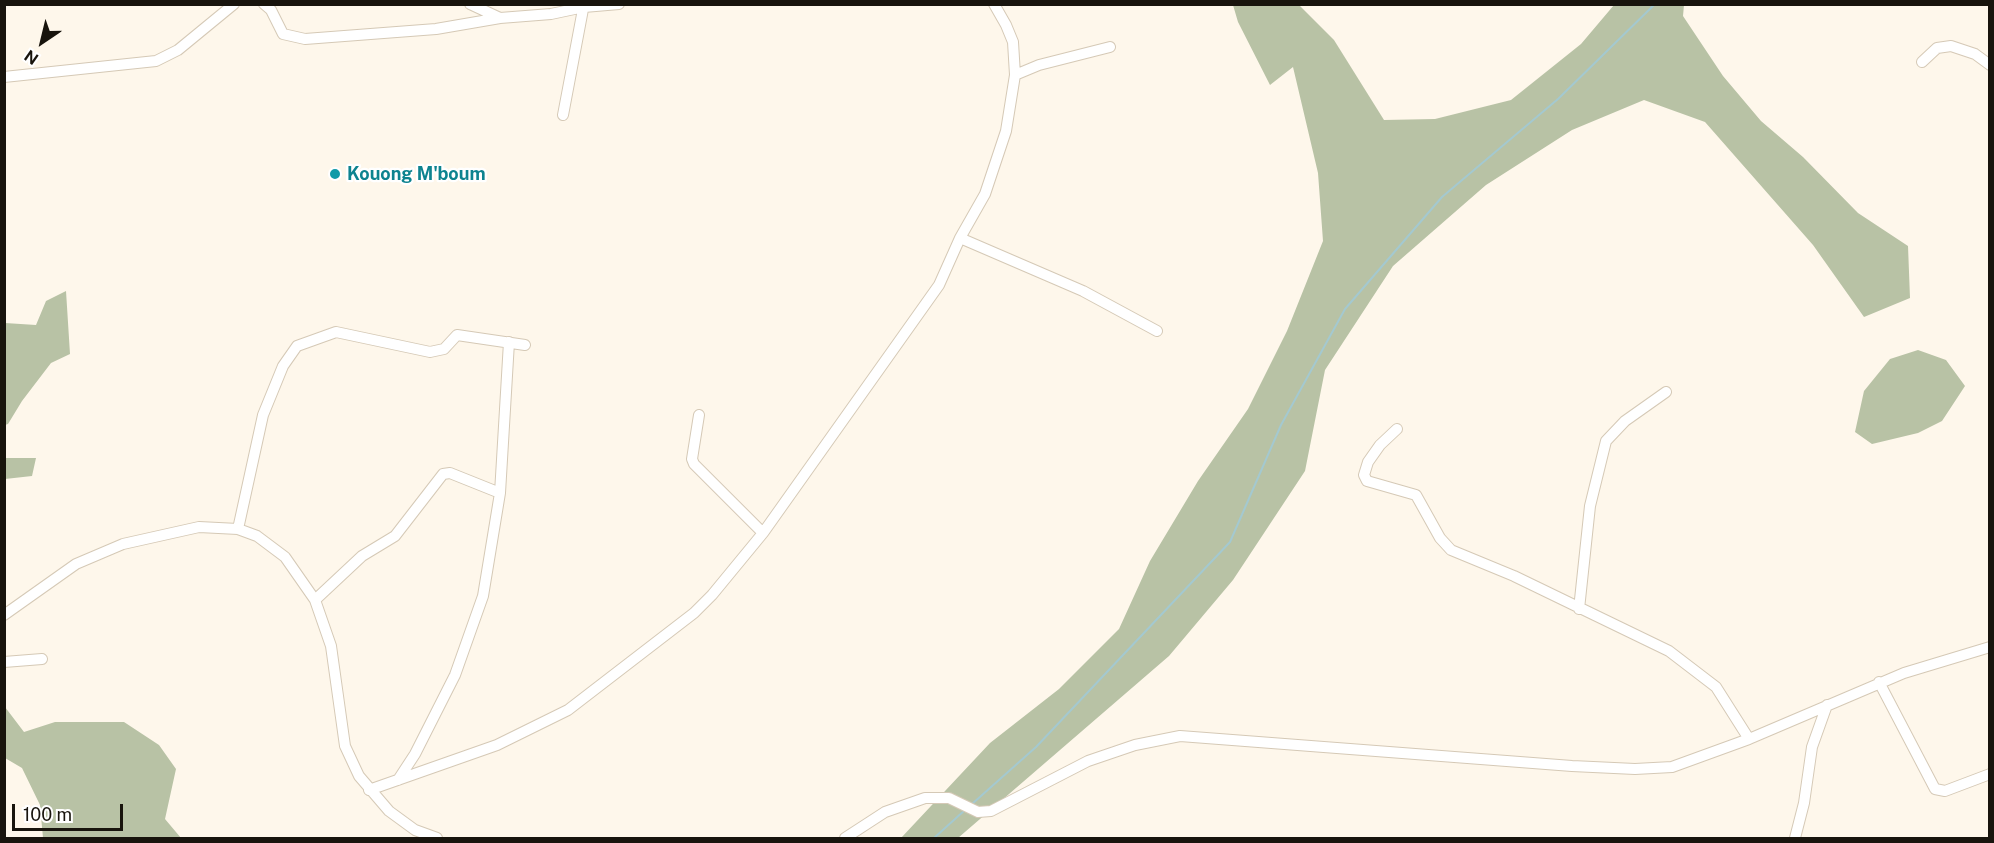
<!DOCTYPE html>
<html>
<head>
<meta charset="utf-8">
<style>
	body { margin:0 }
	#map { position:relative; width:1994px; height:843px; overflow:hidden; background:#fef7eb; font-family:"Public Sans",sans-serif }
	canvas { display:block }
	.frame { position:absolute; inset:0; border:6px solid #18140d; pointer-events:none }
	.north { position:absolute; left:12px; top:12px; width:60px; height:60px; -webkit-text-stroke:4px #fff; paint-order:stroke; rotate:215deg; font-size:16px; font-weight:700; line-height:24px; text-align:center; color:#18140d }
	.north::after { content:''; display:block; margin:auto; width:21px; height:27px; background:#18140d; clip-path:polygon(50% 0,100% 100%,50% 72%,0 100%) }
	.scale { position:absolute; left:12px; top:804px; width:111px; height:27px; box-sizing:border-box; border:3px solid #18140d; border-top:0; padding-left:8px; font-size:18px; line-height:21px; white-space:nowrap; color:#18140d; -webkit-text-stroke:4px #fff; paint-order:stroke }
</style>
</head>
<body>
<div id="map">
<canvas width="1994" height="843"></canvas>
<div class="frame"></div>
<div class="north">N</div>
<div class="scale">100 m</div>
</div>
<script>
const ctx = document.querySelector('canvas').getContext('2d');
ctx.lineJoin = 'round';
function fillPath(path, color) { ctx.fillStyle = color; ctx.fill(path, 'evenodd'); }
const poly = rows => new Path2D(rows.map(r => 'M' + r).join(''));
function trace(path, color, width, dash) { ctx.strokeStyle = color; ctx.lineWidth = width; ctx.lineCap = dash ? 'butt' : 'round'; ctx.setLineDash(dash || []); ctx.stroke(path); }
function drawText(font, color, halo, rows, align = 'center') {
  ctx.font = font + ' "Public Sans",sans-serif'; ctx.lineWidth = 4.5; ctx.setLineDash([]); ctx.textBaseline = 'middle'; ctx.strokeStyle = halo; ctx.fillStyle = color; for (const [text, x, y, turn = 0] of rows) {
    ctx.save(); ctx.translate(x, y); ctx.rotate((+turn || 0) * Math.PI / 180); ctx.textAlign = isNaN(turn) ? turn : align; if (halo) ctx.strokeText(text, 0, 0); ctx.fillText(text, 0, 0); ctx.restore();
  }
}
fillPath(poly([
	[1233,5,1299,5,1334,40,1384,120,1435,119,1511,100,1581,44,1614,5,1684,5,1683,16,1723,76,1761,121,1803,157,1858,213,1908,246,1910,298,1864,317,1813,245,1705,122,1644,100,1572,130,1486,185,1393,266,1325,370,1305,471,1233,580,1169,656,958,838,901,838,990,743,1059,689,1119,629,1150,561,1198,481,1248,409,1287,331,1323,241,1318,173,1293,67,1270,85,1238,22],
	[66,291,70,354,51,363,22,401,8,424,5,425,5,323,36,325,46,301],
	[1918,350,1946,360,1965,386,1942,421,1918,433,1872,444,1855,432,1864,391,1890,359],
	[5,458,36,458,32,476,5,479],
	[5,707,24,732,55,722,124,722,159,745,176,769,165,819,181,838,43,838,40,805,22,768,5,758]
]), '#b8c2a5');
trace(poly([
	[972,804,1036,747,1230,542,1281,425,1345,309,1442,197,1558,99,1655,4],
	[934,838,965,810]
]), '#a4c9d0', 2);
const minor = poly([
	[264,4,271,10,283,34,305,39,436,29,500,18,551,14,584,7,619,4],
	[470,4,500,18],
	[1922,62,1937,48,1951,46,1975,54,1990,65],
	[1015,75,1039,65,1110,47],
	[4,77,156,61,178,50,234,4],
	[563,115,584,4],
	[960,238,1083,291,1157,331],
	[699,415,692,459,694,464,763,533],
	[1397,429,1380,445,1368,462,1364,475,1367,481,1416,495,1440,538,1451,550,1514,576,1669,651,1716,687,1749,739],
	[238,529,263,415,283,366,297,346,336,332,430,352,444,349,457,335,525,345],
	[315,600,362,556,395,536,443,474,450,473,500,493],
	[1579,609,1590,506,1606,441,1625,421,1666,392],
	[4,615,76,564,123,544,199,527,238,529,257,536,285,557,315,600,331,646,345,746,359,776,389,811,415,830,437,838],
	[4,662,42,659],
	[1879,682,1935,789,1945,791,1990,774],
	[398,780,415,754,455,675,483,596,500,493,509,342],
	[369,790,497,745,568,710,694,613,712,595,763,533,939,285,960,238,985,194,1006,131,1015,75,1013,42,1006,25,994,4],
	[845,838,885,812,925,798,949,798,978,812,991,811,1088,761,1135,745,1180,736,1572,766,1635,769,1672,767,1749,739,1904,673,1990,647],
	[1795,838,1804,803,1812,747,1827,705]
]);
trace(minor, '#d5c9b6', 12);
trace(minor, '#fff', 10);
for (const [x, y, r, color] of [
	[335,174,6,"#0f9aa8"]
]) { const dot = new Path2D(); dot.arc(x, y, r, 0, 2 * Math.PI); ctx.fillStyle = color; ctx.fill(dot); trace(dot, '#fff', 2); }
drawText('bold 18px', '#0d838f', '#fff', [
	["Kouong M'boum",347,174]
], 'left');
</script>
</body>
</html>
